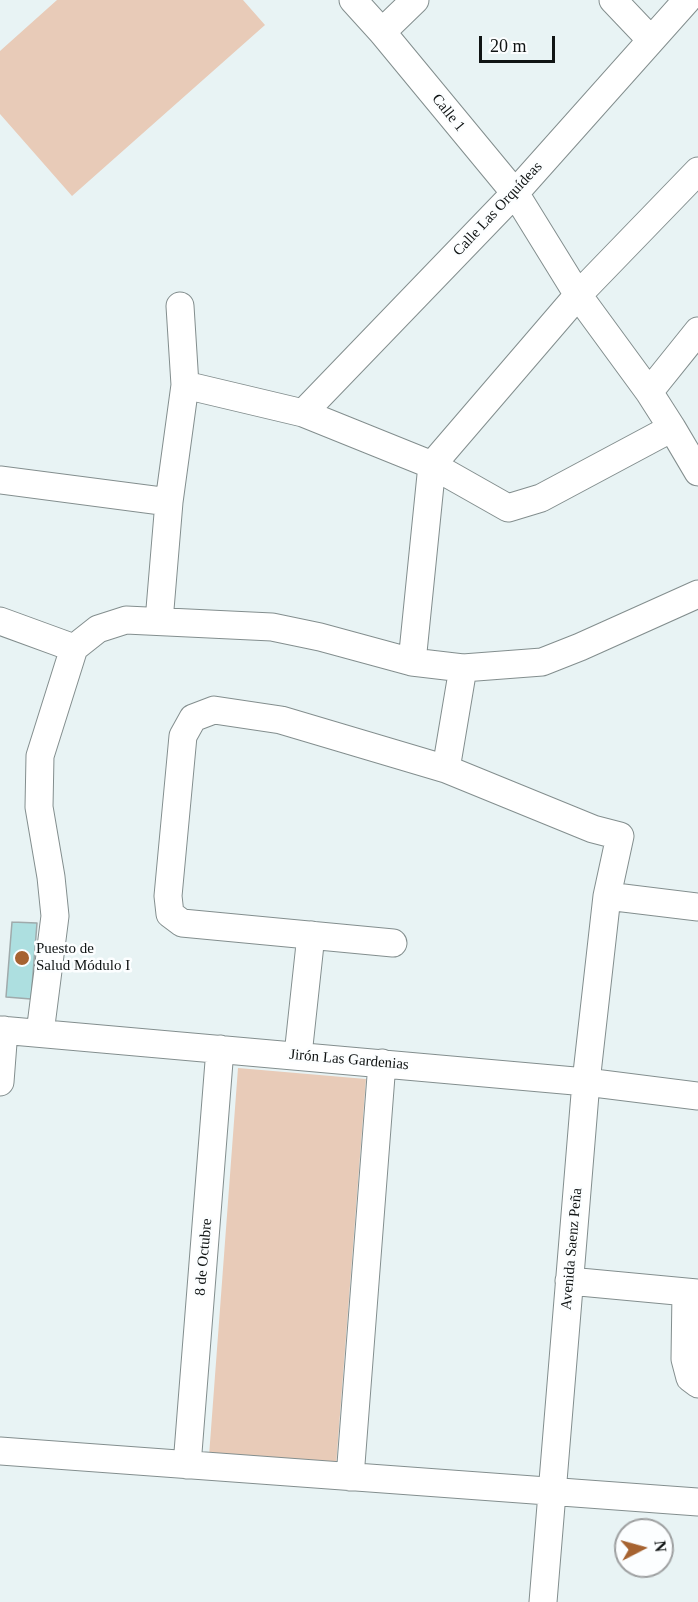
<!DOCTYPE html>
<html>
<head>
<meta charset="utf-8">
<style>
	body { margin:0 }
	#map { position:relative; width:698px; height:1602px; overflow:hidden; background:#e8f3f4; font-family:Georgia,serif }
	canvas { display:block }
	.north { position:absolute; left:614px; top:1518px; width:60px; height:60px; box-sizing:border-box; background:#fcfeff; border:2px solid #9ea0a1; border-radius:50%; rotate:84deg; font-size:16px; font-weight:700; line-height:24px; text-align:center; color:#101414 }
	.north::after { content:''; display:block; margin:auto; width:21px; height:27px; background:#a66331; clip-path:polygon(50% 0,100% 100%,50% 72%,0 100%) }
	.scale { position:absolute; left:479px; top:36px; width:76px; height:27px; box-sizing:border-box; border:3px solid #101414; border-top:0; padding-left:8px; font-size:18px; line-height:21px; white-space:nowrap; color:#101414; -webkit-text-stroke:4px #fcfeff; paint-order:stroke }
</style>
</head>
<body>
<div id="map">
<canvas width="698" height="1602"></canvas>
<div class="north">N</div>
<div class="scale">20 m</div>
</div>
<script>
const ctx = document.querySelector('canvas').getContext('2d');
ctx.lineJoin = 'round';
function fillPath(path, color) { ctx.fillStyle = color; ctx.fill(path, 'evenodd'); }
const poly = rows => new Path2D(rows.map(r => 'M' + r).join(''));
function trace(path, color, width, dash) { ctx.strokeStyle = color; ctx.lineWidth = width; ctx.lineCap = dash ? 'butt' : 'round'; ctx.setLineDash(dash || []); ctx.stroke(path); }
function drawText(font, color, halo, rows, align = 'center') {
  ctx.font = font + ' Georgia,serif'; ctx.lineWidth = 5; ctx.setLineDash([]); ctx.textBaseline = 'middle'; ctx.strokeStyle = halo; ctx.fillStyle = color; for (const [text, x, y, turn = 0] of rows) {
    ctx.save(); ctx.translate(x, y); ctx.rotate((+turn || 0) * Math.PI / 180); ctx.textAlign = isNaN(turn) ? turn : align; if (halo) ctx.strokeText(text, 0, 0); ctx.fillText(text, 0, 0); ctx.restore();
  }
}
fillPath(poly([
	[57,0,243,0,265,25,72,196,0,114,0,51],
	[238,1068,366,1079,336,1466,209,1456]
]), '#e8cbb8');
const building = poly([
	[12,922,37,923,31,999,6,997,12,922]
]);
fillPath(building, '#addfe0');
trace(building, '#9faaab', 1.5);
const street = poly([
	[353,0,382,32,515,193,578,295,649,392,672,428,698,472],
	[613,0,651,40],
	[382,32,415,0],
	[185,385,303,413,432,465,508,508,541,498,672,428],
	[649,392,698,331],
	[303,413,515,193,687,0],
	[0,480,169,502],
	[0,621,74,648],
	[159,621,169,502,185,385,180,306],
	[412,662,432,465,578,295,698,171],
	[446,769,463,668],
	[607,896,698,907],
	[393,943,182,923,170,914,168,896,183,736,193,718,214,710,281,720,446,769,593,829,620,836,607,896,586,1082,543,1602],
	[0,1030,586,1082,698,1096],
	[40,1033,55,916,51,877,39,807,40,756,74,648,98,629,126,620,272,627,320,637,412,662,463,668,542,662,580,647,698,594],
	[298,1055,311,935],
	[0,1082,4,1030],
	[569,1281,698,1293],
	[686,1292,685,1359,690,1378,698,1384],
	[0,1451,698,1502],
	[187,1465,220,1049],
	[350,1477,382,1063]
]);
trace(street, '#838e8e', 29);
trace(street, '#fff', 27);
for (const [x, y, r, color] of [
	[22,958,8,"#a66331"]
]) { const dot = new Path2D(); dot.arc(x, y, r, 0, 2 * Math.PI); ctx.fillStyle = color; ctx.fill(dot); trace(dot, '#fcfeff', 2); }
drawText('15px', '#101414', '#fcfeff', [
	["Calle 1",448,113,51],
	["Calle Las Orquídeas",498,209,-47],
	["Jirón Las Gardenias",349,1060,5],
	["Avenida Saenz Peña",572,1249,-85],
	["8 de Octubre",204,1257,-85]
]);
drawText('15px', '#101414', '#fcfeff', [
	["Puesto de",36,949],
	["Salud Módulo I",36,966]
], 'left');
</script>
</body>
</html>
